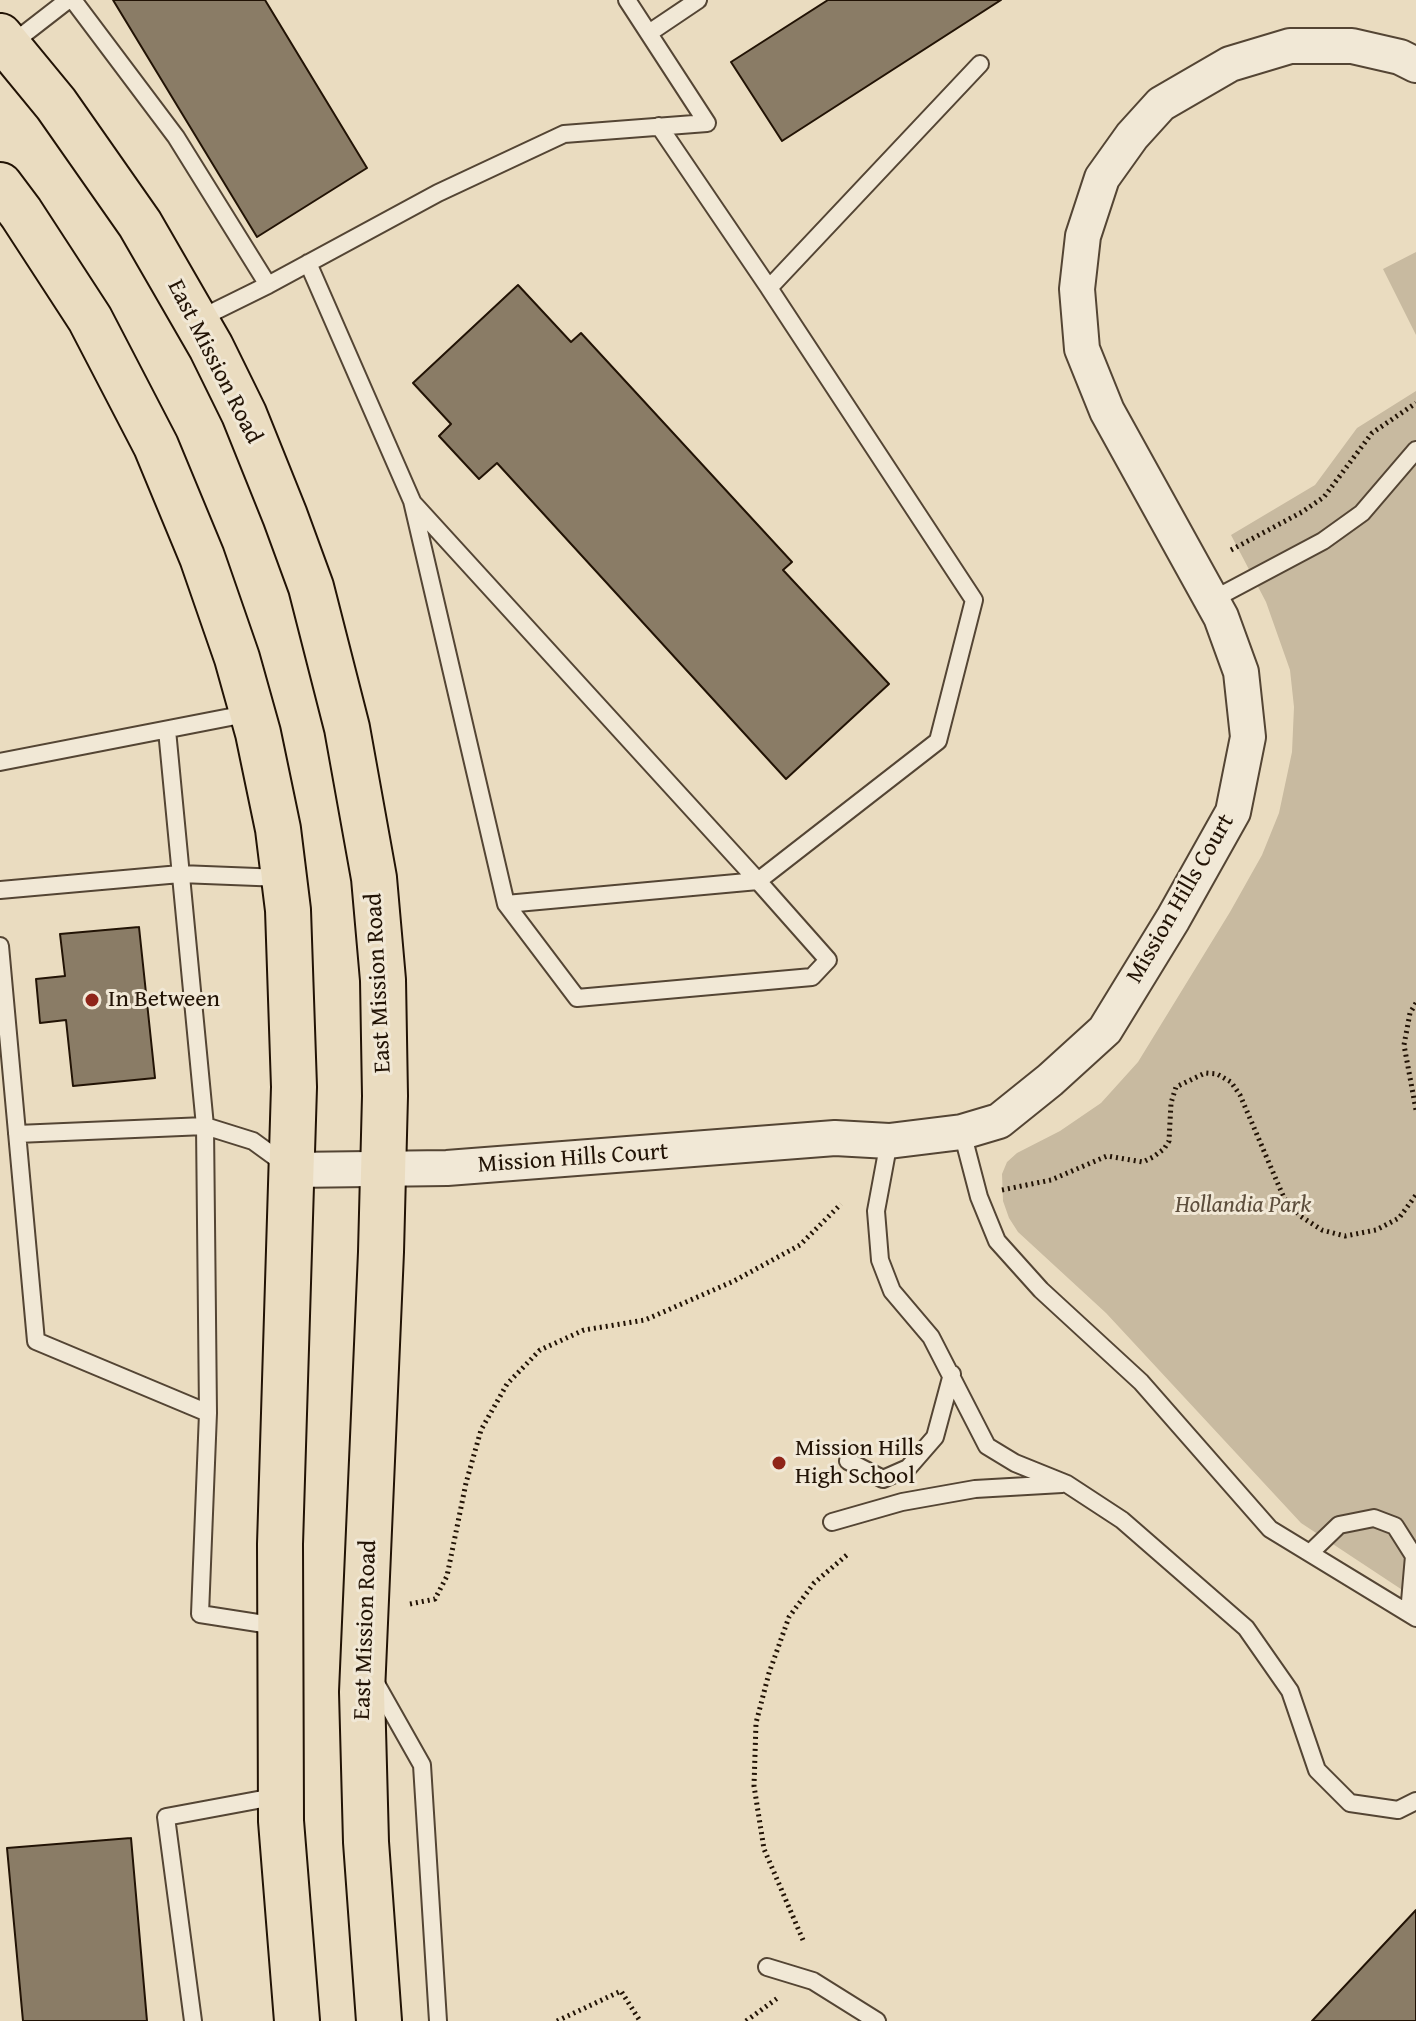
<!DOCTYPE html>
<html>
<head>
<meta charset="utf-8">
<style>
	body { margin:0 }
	canvas { display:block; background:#eadcc0 }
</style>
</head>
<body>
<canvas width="1416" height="2021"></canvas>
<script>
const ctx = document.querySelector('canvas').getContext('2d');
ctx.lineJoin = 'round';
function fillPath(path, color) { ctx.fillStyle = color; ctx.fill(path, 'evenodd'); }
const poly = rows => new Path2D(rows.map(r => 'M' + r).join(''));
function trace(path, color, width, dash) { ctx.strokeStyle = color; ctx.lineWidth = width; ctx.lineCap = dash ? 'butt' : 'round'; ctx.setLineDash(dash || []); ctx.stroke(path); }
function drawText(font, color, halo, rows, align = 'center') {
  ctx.font = font + ' "Gentium Book Plus",serif'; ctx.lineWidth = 6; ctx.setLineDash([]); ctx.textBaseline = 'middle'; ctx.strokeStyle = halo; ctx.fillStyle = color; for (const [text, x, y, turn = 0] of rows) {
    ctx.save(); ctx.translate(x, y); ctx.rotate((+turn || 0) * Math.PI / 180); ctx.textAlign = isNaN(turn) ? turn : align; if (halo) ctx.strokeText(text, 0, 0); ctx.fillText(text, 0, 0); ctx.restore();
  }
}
fillPath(poly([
	[1416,252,1416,335,1383,269],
	[1416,391,1416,1599,1301,1523,1106,1313,1018,1232,1009,1218,1003,1201,1002,1174,1007,1162,1017,1153,1060,1131,1101,1103,1138,1062,1230,912,1262,855,1279,813,1292,752,1294,707,1290,670,1266,602,1231,535,1315,485,1357,428]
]), '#c8baa0');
const building = poly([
	[113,0,265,0,367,168,257,237,113,0],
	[828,0,1001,0,782,141,731,62,828,0],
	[518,285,571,342,581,333,792,562,783,570,889,684,786,779,497,463,479,479,439,436,451,424,413,383,518,285],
	[139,927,155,1078,73,1086,66,1020,40,1023,36,979,65,976,60,934,139,927],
	[131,1838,147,2021,23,2021,7,1848,131,1838],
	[1416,1910,1416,2021,1312,2021,1416,1910]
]);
fillPath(building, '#8a7c66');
trace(building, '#221305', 2);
const lane = poly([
	[73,0,176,137,268,285,199,319],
	[649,33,698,0],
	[10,45,68,0],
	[659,126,769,288,980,64],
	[308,263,412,501,506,904,577,998,812,977,828,960,758,881,938,741,974,600,769,288],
	[268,285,438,193,564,134,707,123,627,0],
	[413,503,758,881,506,904],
	[1212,600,1323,541,1362,513,1416,450],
	[0,762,251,713],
	[0,890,180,874,282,878],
	[0,946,36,1341,208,1413,200,1614,277,1626],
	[962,1132,979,1197,997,1241,1041,1290,1141,1382,1270,1529,1416,1618],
	[17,1134,205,1126,167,730],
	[889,1141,876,1211,880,1260,892,1291,931,1337,987,1446,1015,1463,1067,1484,1122,1520,1246,1628,1290,1691,1317,1770,1350,1803,1398,1810,1416,1801],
	[208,1413,205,1126,253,1141,286,1165],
	[848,1461,883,1479,908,1468,935,1437,952,1374],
	[832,1522,902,1502,975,1489,1062,1484],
	[1310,1553,1339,1525,1374,1518,1395,1526,1414,1556,1409,1613],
	[374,1680,422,1765,438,2021],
	[767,1967,813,1981,877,2021],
	[193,2021,166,1817,279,1796]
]);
const street = poly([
	[292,1170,447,1168,835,1138,889,1141,962,1132,999,1121,1050,1080,1105,1030,1173,919,1233,812,1248,737,1241,672,1221,617,1107,411,1082,349,1077,289,1083,236,1102,178,1132,136,1161,104,1230,64,1290,46,1352,46,1400,57,1416,65]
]);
const primary = poly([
	[0,36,56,104,140,224,211,347,244,414,285,516,311,587,347,728,374,878,383,980,385,1096,381,1252,362,1692,366,1842,379,2021],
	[0,185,21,213,90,319,156,446,202,557,237,658,258,733,278,829,288,910,294,1087,280,1544,281,1821,297,2021]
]);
trace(lane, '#544534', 20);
trace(street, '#544534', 38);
trace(primary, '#221305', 48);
trace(poly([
	[1231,550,1302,512,1324,497,1372,433,1416,403],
	[1416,1003,1410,1013,1404,1045,1416,1110],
	[1002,1190,1051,1180,1107,1156,1143,1162,1153,1157,1164,1149,1169,1141,1171,1103,1176,1087,1205,1073,1217,1074,1231,1082,1240,1095,1284,1198,1300,1216,1322,1230,1345,1236,1376,1230,1399,1218,1416,1195],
	[410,1604,435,1599,447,1576,466,1483,481,1430,507,1384,540,1350,584,1330,645,1320,734,1281,800,1245,841,1204],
	[803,1940,764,1849,754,1786,756,1723,769,1673,789,1617,814,1583,848,1554],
	[557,2021,621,1991,640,2021],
	[746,2021,779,1997]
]), '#221305', 5, [2, 4]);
trace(lane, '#f1e8d6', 16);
trace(street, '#f1e8d6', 34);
trace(primary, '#eadcc0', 44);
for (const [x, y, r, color] of [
	[92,1000,8,"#8f2418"],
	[779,1463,8,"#8f2418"]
]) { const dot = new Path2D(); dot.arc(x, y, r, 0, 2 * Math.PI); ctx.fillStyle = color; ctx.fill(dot); trace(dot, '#f1e8d6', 3); }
drawText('24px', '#221305', '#f1e8d6', [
	["East Mission Road",214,362,63],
	["Mission Hills Court",1181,899,-60],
	["East Mission Road",379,983,-93],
	["Mission Hills Court",573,1159,-4],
	["East Mission Road",366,1630,-88]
]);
drawText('24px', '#221305', '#f1e8d6', [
	["In Between",108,1000],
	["Mission Hills",795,1449],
	["High School",795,1477]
], 'left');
drawText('italic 24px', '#5c4d3b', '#f1e8d6', [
	["Hollandia Park",1243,1206]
]);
</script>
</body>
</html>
